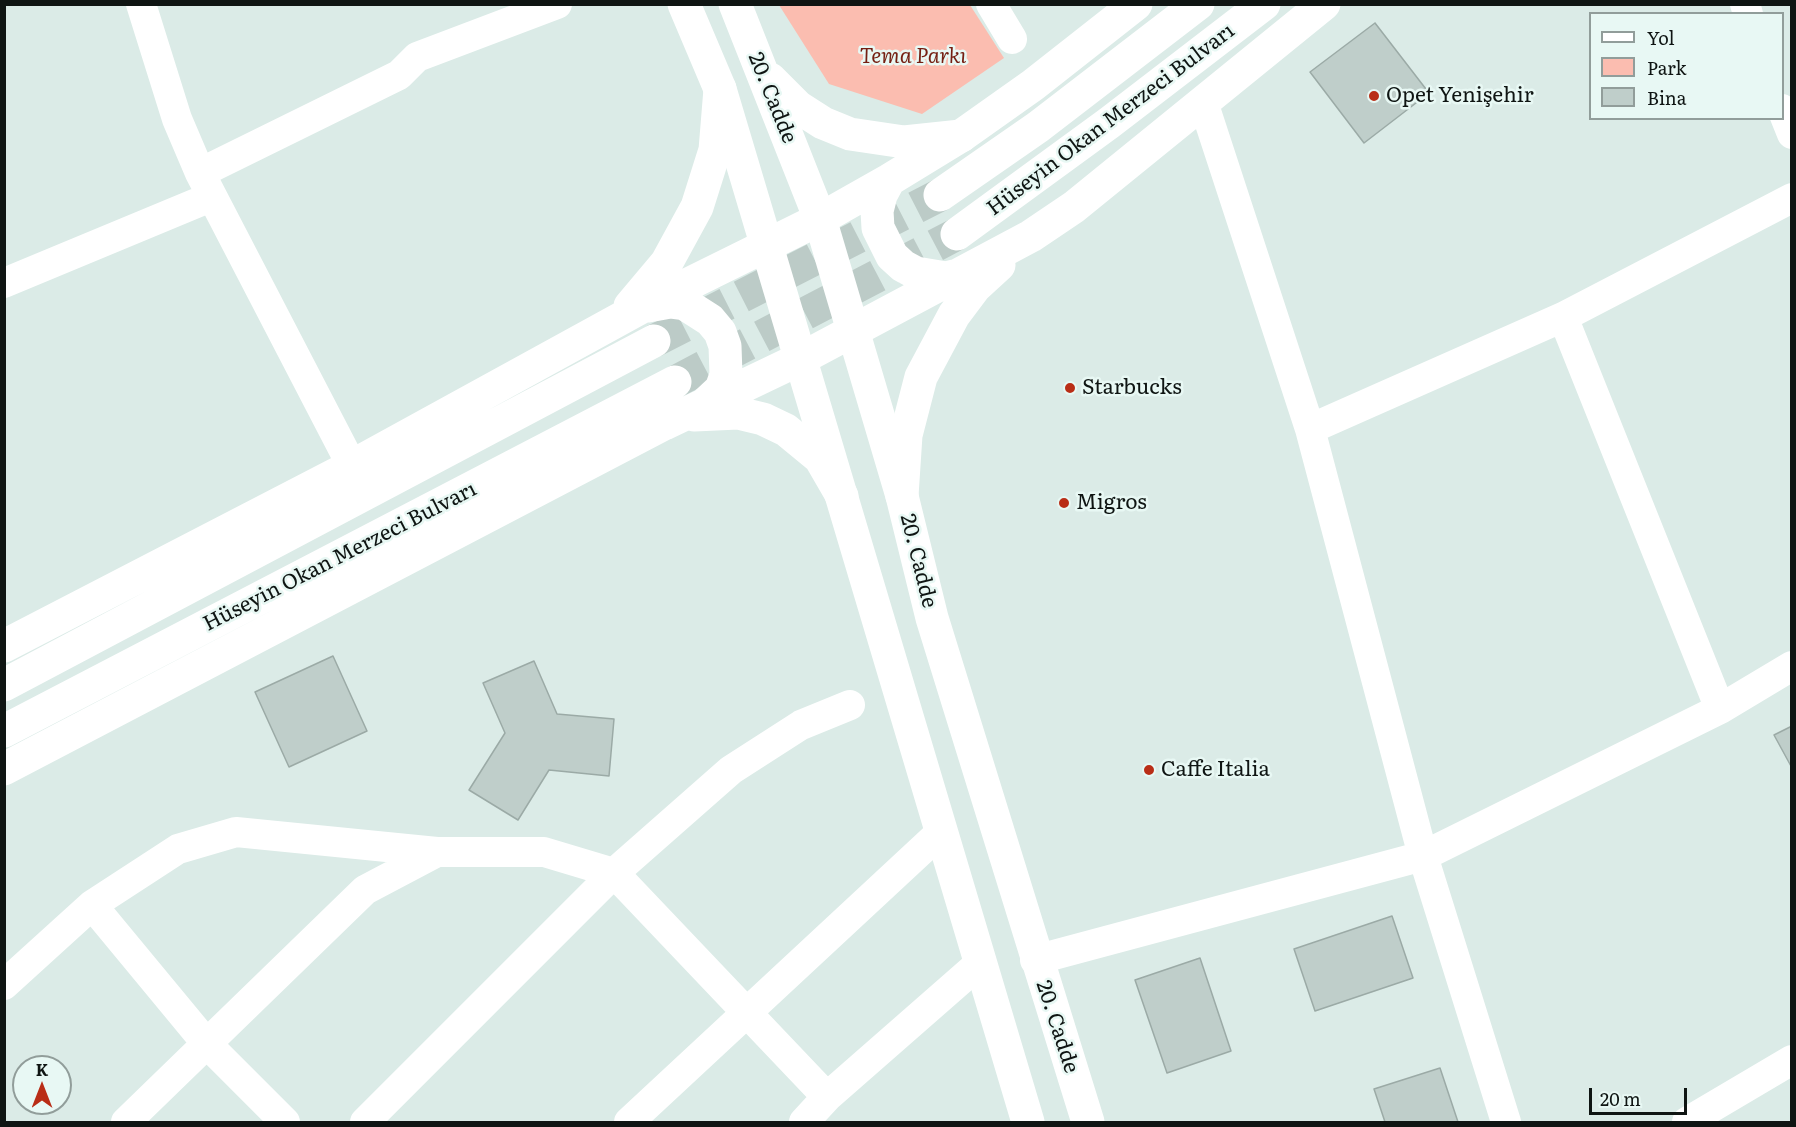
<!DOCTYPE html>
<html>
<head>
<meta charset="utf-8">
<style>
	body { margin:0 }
	#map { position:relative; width:1796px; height:1127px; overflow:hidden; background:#dbebe7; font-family:Literata,serif }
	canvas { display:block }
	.frame { position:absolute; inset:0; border:6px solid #0f1513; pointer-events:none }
	.legend { position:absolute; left:1589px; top:12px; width:195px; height:108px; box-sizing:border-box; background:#e8f8f4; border:2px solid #919d9a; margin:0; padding:8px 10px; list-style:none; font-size:18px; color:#0f1513 }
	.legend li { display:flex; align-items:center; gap:12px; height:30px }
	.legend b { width:30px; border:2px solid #919d9a }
	.north { position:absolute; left:12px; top:1055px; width:60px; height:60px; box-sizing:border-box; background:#e8f8f4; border:2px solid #919d9a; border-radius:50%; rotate:0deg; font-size:16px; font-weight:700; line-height:24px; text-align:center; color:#0f1513 }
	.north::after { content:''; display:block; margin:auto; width:21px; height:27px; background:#b92d16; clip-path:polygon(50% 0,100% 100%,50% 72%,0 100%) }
	.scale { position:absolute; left:1589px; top:1088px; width:98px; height:27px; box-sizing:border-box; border:3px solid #0f1513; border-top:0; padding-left:8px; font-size:18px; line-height:21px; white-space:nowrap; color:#0f1513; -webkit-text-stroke:4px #e8f8f4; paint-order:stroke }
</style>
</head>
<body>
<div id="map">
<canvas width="1796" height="1127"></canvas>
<div class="frame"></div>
<ul class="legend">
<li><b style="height:8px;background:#fff"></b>Yol</li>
<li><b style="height:16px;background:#fbbdb0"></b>Park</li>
<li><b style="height:16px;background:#bfceca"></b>Bina</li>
</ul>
<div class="north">K</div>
<div class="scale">20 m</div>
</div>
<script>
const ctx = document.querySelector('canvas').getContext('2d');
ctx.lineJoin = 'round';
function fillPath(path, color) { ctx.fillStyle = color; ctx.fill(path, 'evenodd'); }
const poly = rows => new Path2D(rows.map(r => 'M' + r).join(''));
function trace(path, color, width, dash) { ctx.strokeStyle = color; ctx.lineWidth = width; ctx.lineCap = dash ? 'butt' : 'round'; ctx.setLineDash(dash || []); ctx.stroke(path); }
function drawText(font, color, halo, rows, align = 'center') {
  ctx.font = font + ' Literata,serif'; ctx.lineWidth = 5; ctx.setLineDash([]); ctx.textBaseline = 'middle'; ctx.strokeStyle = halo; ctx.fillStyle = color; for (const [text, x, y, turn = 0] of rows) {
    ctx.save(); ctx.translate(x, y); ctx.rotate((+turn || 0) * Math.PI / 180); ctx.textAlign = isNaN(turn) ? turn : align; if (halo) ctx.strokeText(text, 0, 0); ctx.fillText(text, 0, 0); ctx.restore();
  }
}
fillPath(poly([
	[779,5,970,5,1004,58,922,114,829,84]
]), '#fbbdb0');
const building = poly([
	[1375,23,1429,93,1364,143,1310,72,1375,23],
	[333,656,367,731,289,767,255,692,333,656],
	[534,661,557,714,614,719,609,776,549,770,518,820,469,790,505,733,483,683,534,661],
	[1792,726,1792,768,1774,735,1792,726],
	[1392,916,1413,978,1315,1011,1294,949,1392,916],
	[1200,958,1231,1051,1167,1073,1135,980,1200,958],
	[1440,1068,1458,1122,1385,1122,1374,1089,1440,1068]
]);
fillPath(building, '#bfceca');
trace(building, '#9baaa6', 1.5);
trace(poly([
	[654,341,940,195],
	[675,382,957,234]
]), '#bccbc7', 33, [33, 16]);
trace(poly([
	[141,4,177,119,200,173,352,466],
	[991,4,1012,39],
	[1745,4,1748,14],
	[1203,102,1310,429,1423,856,1506,1122],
	[1782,109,1792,134],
	[200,173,399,75,417,57,557,4],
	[4,283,211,197],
	[1563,317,1720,709],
	[1310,429,1563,317,1792,198],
	[92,905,207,1044,285,1122],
	[1035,960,1423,856,1720,709,1792,666],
	[4,985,92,905,178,849,236,832,437,852],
	[126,1122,365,890,437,852,544,852,614,873,827,1097],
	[365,1122,614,873,731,770,801,725,850,705],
	[629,1122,941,832],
	[804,1122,827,1097,980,963],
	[1687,1122,1792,1060]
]), '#fff', 30);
trace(poly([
	[684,4,720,89,1028,1122],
	[735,4,820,219,902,496,932,618,1088,1122],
	[770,79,798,107,823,123,850,134,904,142,961,136]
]), '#fff', 33);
trace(poly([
	[889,180,881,195,877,211,878,228,892,256,903,266,916,273,946,278,958,275],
	[940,195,1038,127,1198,4],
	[957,234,1109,123,1264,4],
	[630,306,667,262,697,207,715,150,720,89],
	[648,306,670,302,685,304,710,320,720,332,725,346,726,375,721,389,706,403],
	[694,415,738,413,763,419,786,430,820,458,842,496],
	[902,496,906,435,921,377,954,315,975,287,999,265],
	[4,646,352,466,640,308,820,219,889,180,961,136,1033,85,1136,4],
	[4,685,654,341],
	[4,731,675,382],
	[4,769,664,424,802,358,1031,236,1074,207,1324,4]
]), '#fff', 33);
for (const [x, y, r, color] of [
	[1374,96,6,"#b92d16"],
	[1070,388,6,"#b92d16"],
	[1064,503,6,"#b92d16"],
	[1149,770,6,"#b92d16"]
]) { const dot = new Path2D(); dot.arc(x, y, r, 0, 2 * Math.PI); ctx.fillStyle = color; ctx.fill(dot); trace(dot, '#e8f8f4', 2); }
drawText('italic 21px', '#751f12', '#e8f8f4', [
	["Tema Parkı",913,57]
]);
drawText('21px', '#0f1513', '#e8f8f4', [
	["Opet Yenişehir",1386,96],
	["Starbucks",1082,388],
	["Migros",1076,503],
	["Caffe Italia",1161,770]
], 'left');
drawText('21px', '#0f1513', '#e8f8f4', [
	["20. Cadde",772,98,68],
	["Hüseyin Okan Merzeci Bulvarı",1111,120,-37],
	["Hüseyin Okan Merzeci Bulvarı",340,557,-27],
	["20. Cadde",918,561,76],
	["20. Cadde",1057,1027,72]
]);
</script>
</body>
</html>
